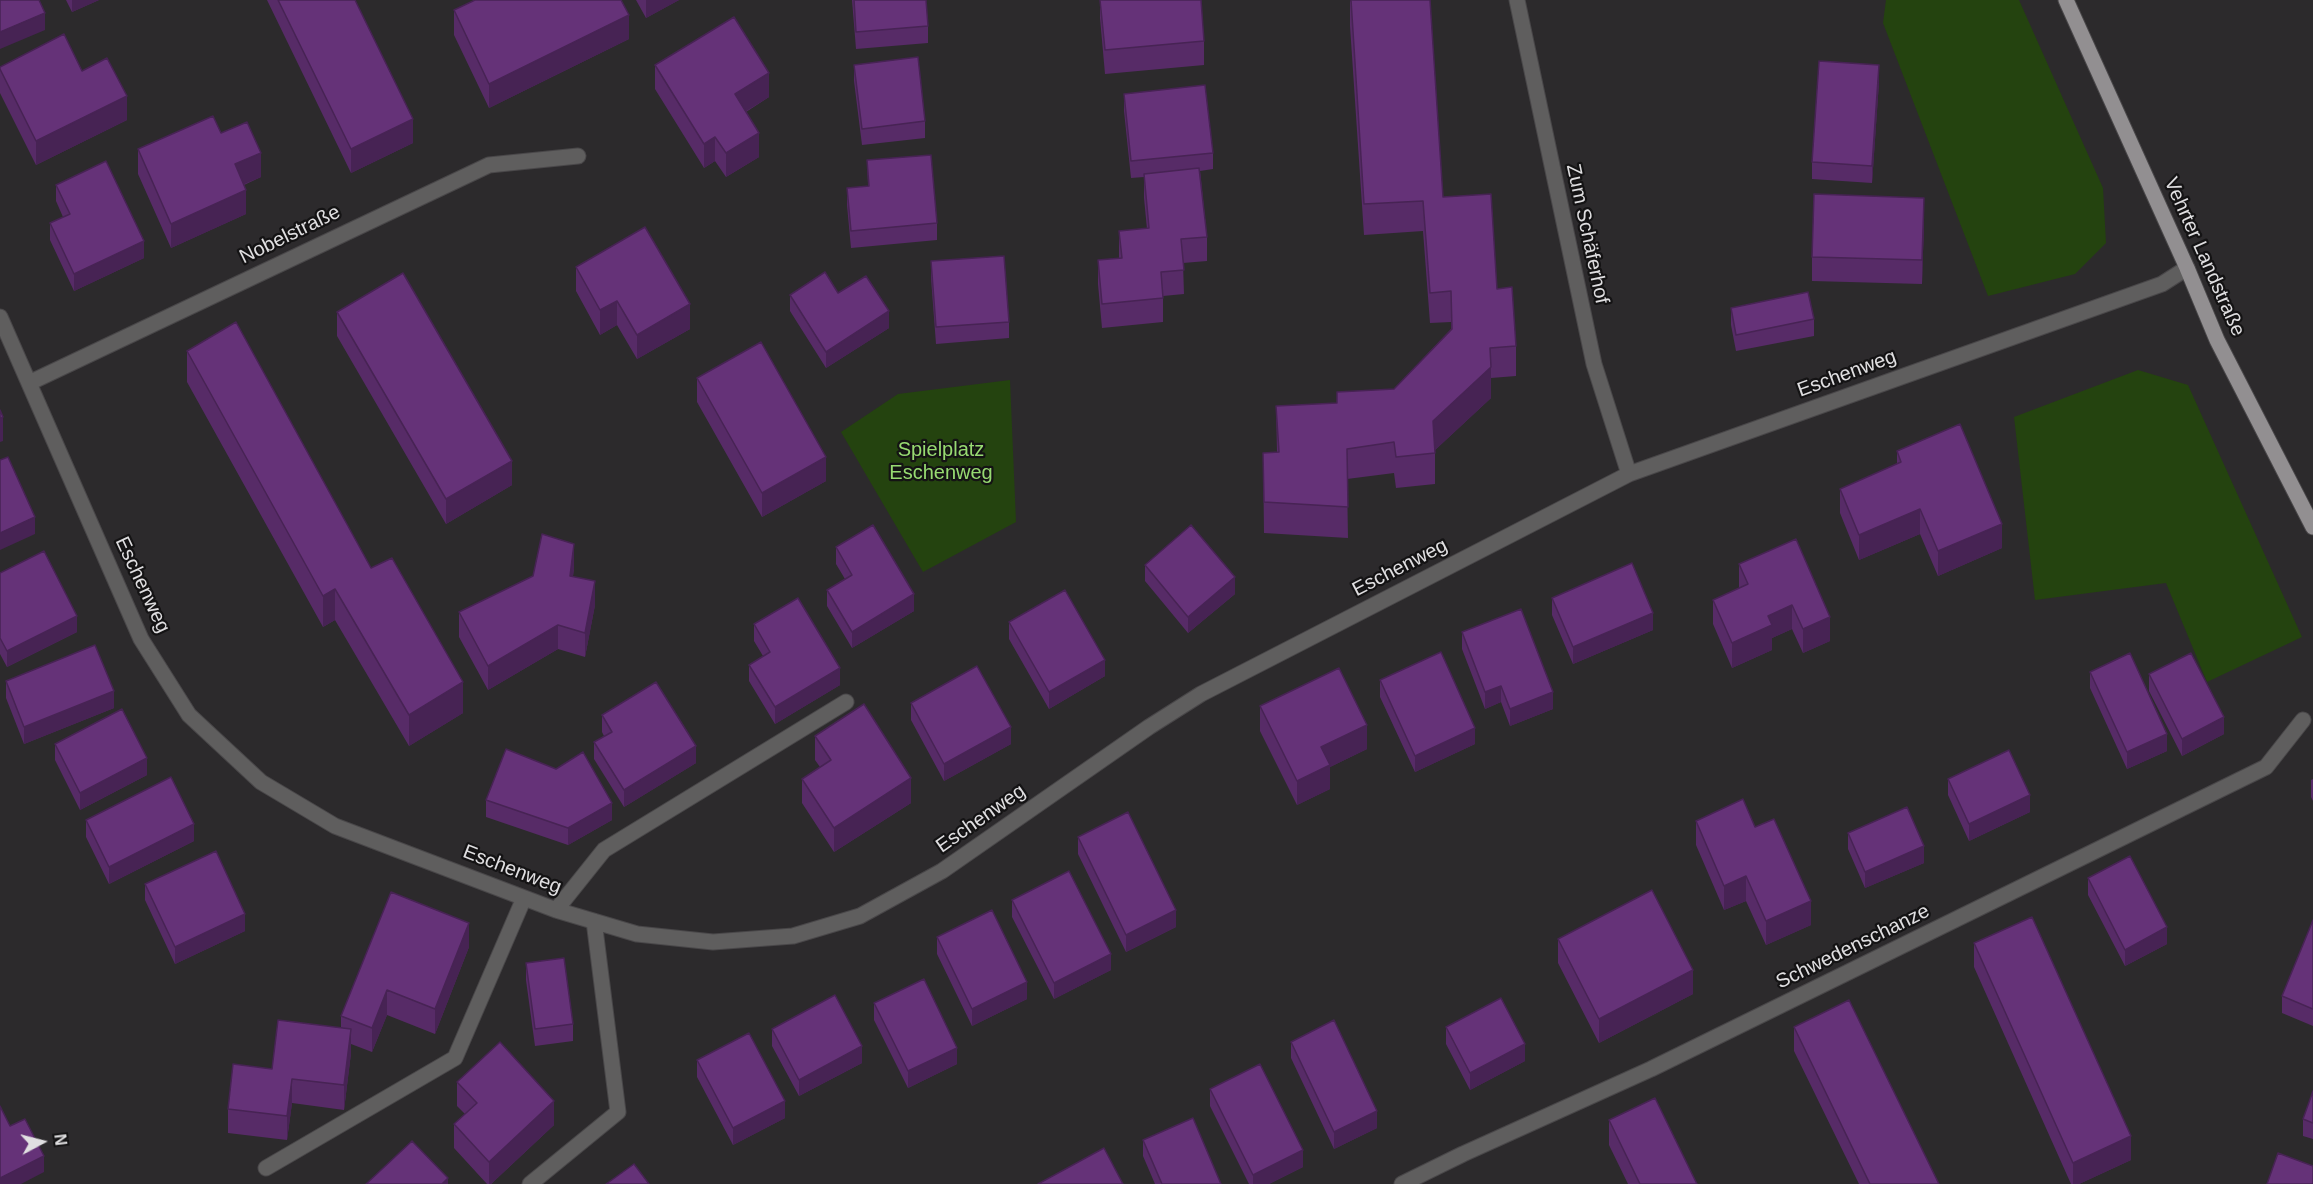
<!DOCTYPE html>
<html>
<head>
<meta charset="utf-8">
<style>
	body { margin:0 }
	#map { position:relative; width:2313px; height:1184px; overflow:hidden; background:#2c2a2c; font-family:Arial,sans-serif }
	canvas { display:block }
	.north { position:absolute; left:12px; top:1112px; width:60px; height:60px; -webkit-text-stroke:4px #141314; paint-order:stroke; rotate:83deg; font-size:16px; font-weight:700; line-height:24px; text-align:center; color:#e0dfe1 }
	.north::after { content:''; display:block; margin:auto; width:21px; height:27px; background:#e0dfe1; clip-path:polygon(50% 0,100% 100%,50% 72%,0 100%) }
</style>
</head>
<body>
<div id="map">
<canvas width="2313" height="1184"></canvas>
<div class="north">N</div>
</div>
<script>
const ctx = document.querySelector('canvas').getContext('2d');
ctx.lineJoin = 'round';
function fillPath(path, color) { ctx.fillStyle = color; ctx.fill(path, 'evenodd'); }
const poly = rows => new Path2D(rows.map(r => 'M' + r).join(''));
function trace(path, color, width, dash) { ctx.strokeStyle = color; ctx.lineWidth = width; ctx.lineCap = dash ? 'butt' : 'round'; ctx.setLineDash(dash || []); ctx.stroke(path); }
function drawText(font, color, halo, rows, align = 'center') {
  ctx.font = font + ' Arial,sans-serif'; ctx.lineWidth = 4.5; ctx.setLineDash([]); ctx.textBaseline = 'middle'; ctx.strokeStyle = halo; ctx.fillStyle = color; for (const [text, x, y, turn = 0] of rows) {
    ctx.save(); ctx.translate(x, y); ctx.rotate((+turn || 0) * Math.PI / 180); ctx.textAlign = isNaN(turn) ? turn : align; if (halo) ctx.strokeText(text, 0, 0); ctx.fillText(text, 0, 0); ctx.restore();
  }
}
fillPath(poly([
	[1886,0,2019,0,2103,188,2106,243,2075,274,1988,296,1883,23],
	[2138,370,2188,385,2302,637,2207,682,2166,583,2035,600,2014,417],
	[1010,380,1016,522,923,572,841,432,898,394]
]), '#24430f');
const minor = poly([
	[1517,0,1594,364,1629,474],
	[0,317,141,639,189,715,261,782,335,826,556,910,637,934,713,942,793,936,860,916,942,871,1149,727,1201,694,1629,474,2162,284,2187,268],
	[29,383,489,165,578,156],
	[556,910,604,850,846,702],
	[266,1168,455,1058,524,898],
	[530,1184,618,1112,594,921],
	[1402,1184,1463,1154,1651,1069,2266,767,2303,720]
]);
const major = poly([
	[2066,0,2187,268,2217,340,2313,527]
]);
trace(minor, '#494749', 17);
trace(major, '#494749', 17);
trace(minor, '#5f5e5e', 15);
trace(major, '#928f91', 15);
fillPath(poly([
	[66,0,99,0,72,12],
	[267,0,355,0,413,143,351,173],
	[636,0,679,0,646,18],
	[852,0,926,0,928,26,928,43,856,49],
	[1100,0,1201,0,1204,41,1204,65,1105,74,1100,18],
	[1350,0,1443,197,1497,289,1516,346,1516,376,1491,378,1491,398,1435,450,1435,484,1396,488,1394,473,1347,479,1348,538,1264,533,1263,453,1277,452,1276,406,1337,403,1394,389,1451,329,1451,322,1430,323,1423,231,1364,235,1350,26],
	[454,10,629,39,489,108,454,35],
	[655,65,769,97,746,112,759,157,726,177,715,161,704,168,655,89],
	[854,65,925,121,925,138,862,145,854,81],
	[0,67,127,120,36,165,0,93],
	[1879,82,1872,183,1812,179,1812,162],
	[1124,94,1213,153,1213,169,1200,171,1207,237,1207,261,1183,263,1184,294,1163,296,1163,322,1102,328,1098,284,1098,260,1119,258,1119,231,1147,229,1144,198,1144,177,1131,178,1124,111],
	[221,133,261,177,244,185,246,214,171,248,138,174,138,149],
	[867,160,937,223,937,240,851,248,847,205,847,188,868,186],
	[56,185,144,258,74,291,50,240,50,223,63,217,56,201],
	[1924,222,1922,284,1812,281,1812,257],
	[931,261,1009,322,1009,338,936,344,931,278],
	[576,267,690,329,637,359,617,325,600,335,576,291],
	[838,293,889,328,826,368,790,311,790,295],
	[1731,308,1814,319,1814,336,1736,351,1731,325],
	[337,312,512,485,446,524,337,336],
	[187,351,371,568,463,713,409,746,335,620,323,627,187,382],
	[697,378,826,481,762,517,697,402],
	[1897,451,2002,548,1938,576,1920,534,1859,560,1840,513,1840,489,1897,464],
	[1796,539,1830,641,1803,653,1792,629,1772,638,1772,650,1732,668,1713,624,1713,600,1739,589,1739,564],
	[836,547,914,611,852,648,827,606,827,590,845,579,836,564],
	[1145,565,1235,594,1188,633,1145,581],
	[574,568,573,576,595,605,585,657,558,649,488,690,459,637,459,612],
	[0,573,77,632,7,667,0,654],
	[1552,598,1653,630,1573,664,1552,615],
	[1009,622,1105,676,1049,709,1009,639],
	[754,624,840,685,775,724,749,681,749,665,763,656,754,641],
	[1462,632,1553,709,1510,726,1501,702,1485,709,1462,649],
	[2090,672,2167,751,2127,769,2090,688],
	[2149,674,2224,734,2182,756,2149,691],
	[1380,680,1475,744,1415,772,1380,697],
	[6,681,114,708,24,744,6,698],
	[911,703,1011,744,944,781,911,720],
	[1260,706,1367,749,1330,767,1330,789,1297,805,1260,731],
	[602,715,696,763,624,807,594,759,594,742,604,736,602,732],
	[815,736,911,803,834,852,802,803,802,779,820,767,815,760],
	[55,744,147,775,80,810,55,760],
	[1948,779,2030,812,1969,841,1948,795],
	[2313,779,2313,801,2311,797,2311,780],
	[486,800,612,820,568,845,486,817],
	[86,820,194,841,109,884,86,837],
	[1696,821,1755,827,1811,925,1766,945,1746,901,1724,910,1696,845],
	[1848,833,1924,863,1865,888,1848,849],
	[1078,837,1176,927,1126,952,1078,854],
	[2088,878,2167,944,2125,966,2088,895],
	[145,884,245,931,175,964,145,900],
	[391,892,469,947,435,1034,387,1015,372,1052,351,1044,351,1053,344,1110,292,1103,287,1140,228,1133,228,1109,272,1069,341,1027,341,1016],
	[1012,900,1111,970,1054,999,1012,917],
	[2313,920,2313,1026,2282,1013,2282,996],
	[937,937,1027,999,972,1026,937,954],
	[1558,939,1693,994,1599,1043,1558,963],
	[1974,943,2131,1160,2079,1184,2071,1184,1974,967],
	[526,963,573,1024,573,1041,535,1046,526,980],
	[874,1003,957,1064,908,1088,874,1020],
	[1446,1027,1525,1061,1470,1090,1446,1044],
	[1794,1027,1939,1184,1859,1184,1794,1051],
	[772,1029,862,1063,799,1096,772,1046],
	[1291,1042,1377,1128,1334,1149,1291,1058],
	[697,1060,785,1118,733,1145,697,1077],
	[457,1082,554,1125,491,1184,487,1184,454,1148,454,1124,465,1114,457,1106],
	[1210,1089,1303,1167,1269,1184,1249,1184,1210,1106],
	[2313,1091,2313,1139,2303,1136,2303,1119],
	[1609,1120,1697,1184,1628,1184,1609,1145],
	[1143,1140,1221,1184,1155,1184,1143,1156]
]), '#572b67');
fillPath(poly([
	[72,0,99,0,72,12],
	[646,0,679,0,646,18],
	[45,13,45,30,0,49,0,32],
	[629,15,629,39,489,108,489,84],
	[1879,65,1879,82,1872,183,1872,166],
	[769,73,769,97,735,118,735,94],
	[127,96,127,120,36,165,36,141],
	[413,119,413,143,351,173,351,149],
	[759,133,759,157,726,177,726,153],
	[715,137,715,161,704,168,704,144],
	[261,153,261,177,235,188,235,164],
	[246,190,246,214,171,248,171,224],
	[1924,198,1924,222,1922,284,1922,260],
	[144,241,144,258,74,291,74,274],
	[617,301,617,325,600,335,600,310],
	[690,304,690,329,637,359,637,335],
	[889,311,889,328,826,368,826,352],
	[1491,367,1491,398,1433,452,1433,421],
	[3,417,3,441,0,442,0,418],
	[826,457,826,481,762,517,762,493],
	[512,461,512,485,446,524,446,499],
	[1920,509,1920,534,1859,560,1859,535],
	[35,517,35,534,0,550,0,533],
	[2002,524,2002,548,1938,576,1938,551],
	[574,544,574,568,570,600,570,576],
	[1235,577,1235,594,1188,633,1188,617],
	[595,581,595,605,585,657,585,633],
	[335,589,335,620,323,627,323,596],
	[914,594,914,611,852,648,852,632],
	[1792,605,1792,629,1772,638,1772,650,1732,668,1732,643,1768,616],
	[1653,613,1653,630,1573,664,1573,647],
	[77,616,77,632,7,667,7,651],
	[1830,617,1830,641,1803,653,1803,629],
	[558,625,558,649,488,690,488,666],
	[1105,660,1105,676,1049,709,1049,692],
	[840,668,840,685,775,724,775,707],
	[463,682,463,713,409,746,409,715],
	[1501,686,1501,702,1485,709,1485,692],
	[114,691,114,708,24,744,24,727],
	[1553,692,1553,709,1510,726,1510,709],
	[2224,717,2224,734,2182,756,2182,739],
	[1367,725,1367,749,1330,767,1330,789,1297,805,1297,781,1321,747],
	[1011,727,1011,744,944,781,944,764],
	[1475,728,1475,744,1415,772,1415,756],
	[2167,734,2167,751,2127,769,2127,752],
	[696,746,696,763,624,807,624,790],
	[147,758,147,775,80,810,80,793],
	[911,778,911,803,834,852,834,828],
	[2030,795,2030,812,1969,841,1969,824],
	[612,803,612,820,568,845,568,828],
	[194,824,194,841,109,884,109,867],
	[1924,846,1924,863,1865,888,1865,872],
	[1746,876,1746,901,1724,910,1724,886],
	[1811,901,1811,925,1766,945,1766,921],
	[1176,910,1176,927,1126,952,1126,935],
	[245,914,245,931,175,964,175,947],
	[469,923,469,947,435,1034,435,1009],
	[2167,927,2167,944,2125,966,2125,950],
	[1111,954,1111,970,1054,999,1054,983],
	[1693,970,1693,994,1599,1043,1599,1019],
	[1027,982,1027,999,972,1026,972,1009],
	[387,990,387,1015,372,1052,372,1028],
	[351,1029,351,1053,344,1110,344,1085],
	[1525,1044,1525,1061,1470,1090,1470,1073],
	[862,1046,862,1063,799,1096,799,1080],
	[957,1048,957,1064,908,1088,908,1071],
	[292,1079,292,1103,287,1140,287,1116],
	[554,1101,554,1125,491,1184,489,1184,489,1162],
	[785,1101,785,1118,733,1145,733,1128],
	[1377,1111,1377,1128,1334,1149,1334,1132],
	[2131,1136,2131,1160,2079,1184,2073,1184,2073,1163],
	[1303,1150,1303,1167,1269,1184,1253,1184,1253,1175],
	[44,1156,44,1172,21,1184,0,1184,0,1178],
	[448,1178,448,1184,442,1184]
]), '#472354');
const building = poly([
	[0,0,39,0,45,13,0,32,0,0],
	[278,0,355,0,413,119,351,149,278,0],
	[475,0,621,0,629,15,489,84,454,10,475,0],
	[854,0,926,0,928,26,856,32,854,0],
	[1100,0,1201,0,1204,41,1105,50,1100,0],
	[1351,0,1430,0,1443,197,1491,194,1497,289,1512,287,1516,346,1490,348,1491,367,1433,421,1435,453,1396,457,1394,442,1347,449,1348,507,1264,502,1263,453,1279,452,1276,406,1337,403,1337,392,1394,389,1452,329,1451,291,1430,293,1423,201,1364,204,1351,0],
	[734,17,769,73,735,94,759,133,726,153,715,137,704,144,655,65,734,17],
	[64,34,82,71,107,58,127,96,36,141,0,69,0,67,64,34],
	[918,57,925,121,862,129,854,65,918,57],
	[1819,61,1879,65,1872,166,1812,162,1819,61],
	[1205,85,1213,153,1131,161,1124,94,1205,85],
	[213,116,221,133,247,122,261,153,235,164,246,190,171,224,138,149,213,116],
	[931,155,937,223,851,231,847,188,869,186,867,160,931,155],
	[106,161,144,241,74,274,50,223,70,214,56,185,106,161],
	[1199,168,1207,237,1181,239,1184,270,1161,272,1163,298,1102,304,1098,260,1122,258,1119,231,1149,228,1144,174,1199,168],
	[1814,194,1924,198,1922,260,1812,257,1814,194],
	[645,227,690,304,637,335,617,301,600,310,576,267,645,227],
	[1004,256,1009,322,936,327,931,261,1004,256],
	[825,272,838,293,866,276,889,311,826,352,790,295,825,272],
	[403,273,512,461,446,499,337,312,403,273],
	[1808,292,1814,319,1736,335,1731,308,1808,292],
	[236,322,371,568,392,558,463,682,409,715,335,589,323,596,187,351,236,322],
	[761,342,826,457,762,493,697,378,761,342],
	[0,410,3,417,0,418,0,410],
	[1960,424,2002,524,1938,551,1920,509,1859,535,1840,489,1901,462,1897,451,1960,424],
	[8,457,35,517,0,533,0,460,8,457],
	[873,525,914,594,852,632,827,590,852,575,836,547,873,525],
	[1191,525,1235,577,1188,617,1145,565,1191,525],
	[542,534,574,544,570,576,595,581,585,633,558,625,488,666,459,612,533,576,542,534],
	[1796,539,1830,617,1803,629,1792,605,1768,616,1772,625,1732,643,1713,600,1748,584,1739,564,1796,539],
	[44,551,77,616,7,651,0,638,0,573,44,551],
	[1632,563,1653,613,1573,647,1552,598,1632,563],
	[1065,590,1105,660,1049,692,1009,622,1065,590],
	[798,598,840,668,775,707,749,665,770,652,754,624,798,598],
	[1521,609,1553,692,1510,709,1501,686,1485,692,1462,632,1521,609],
	[95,645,114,691,24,727,6,681,95,645],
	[1441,652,1475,728,1415,756,1380,680,1441,652],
	[2130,653,2167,734,2127,752,2090,672,2130,653],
	[2191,653,2224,717,2182,739,2149,674,2191,653],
	[977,666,1011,727,944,764,911,703,977,666],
	[1339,668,1367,725,1321,747,1330,765,1297,781,1260,706,1339,668],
	[656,682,696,746,624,790,594,742,612,732,602,715,656,682],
	[864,704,911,778,834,828,802,779,831,760,815,736,864,704],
	[122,709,147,758,80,793,55,744,122,709],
	[506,749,556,769,583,752,612,803,568,828,486,800,506,749],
	[2009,750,2030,795,1969,824,1948,779,2009,750],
	[171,777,194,824,109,867,86,820,171,777],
	[1743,799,1755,827,1774,819,1811,901,1766,921,1746,876,1724,886,1696,821,1743,799],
	[1907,807,1924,846,1865,872,1848,833,1907,807],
	[1128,812,1176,910,1126,935,1078,837,1128,812],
	[216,851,245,914,175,947,145,884,216,851],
	[2130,856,2167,927,2125,950,2088,878,2130,856],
	[1069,871,1111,954,1054,983,1012,900,1069,871],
	[1652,890,1693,970,1599,1019,1558,939,1652,890],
	[391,892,469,923,435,1009,387,990,372,1028,341,1016,391,892],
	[992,910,1027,982,972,1009,937,937,992,910],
	[2032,917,2131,1136,2073,1163,1974,943,2032,917],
	[2313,920,2313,1009,2282,996,2313,920],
	[564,958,573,1024,535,1029,526,963,564,958],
	[924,979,957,1048,908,1071,874,1003,924,979],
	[835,995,862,1046,799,1080,772,1029,835,995],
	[1501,998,1525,1044,1470,1073,1446,1027,1501,998],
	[1849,1000,1939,1184,1870,1184,1794,1027,1849,1000],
	[278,1020,351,1029,344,1085,292,1079,287,1116,228,1109,233,1064,272,1069,278,1020],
	[1334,1020,1377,1111,1334,1132,1291,1042,1334,1020],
	[749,1033,785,1101,733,1128,697,1060,749,1033],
	[500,1042,554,1101,489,1162,454,1124,477,1103,457,1082,500,1042],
	[1260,1064,1303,1150,1253,1175,1210,1089,1260,1064],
	[2313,1091,2313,1123,2303,1119,2313,1091],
	[1655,1098,1697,1184,1640,1184,1609,1120,1655,1098],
	[0,1106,10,1126,25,1119,44,1156,0,1178,0,1106],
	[1193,1118,1221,1184,1162,1184,1143,1140,1193,1118],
	[412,1141,448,1178,442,1184,366,1184,412,1141],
	[1104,1148,1123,1184,1038,1184,1104,1148],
	[2278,1153,2313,1166,2313,1184,2267,1184,2278,1153],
	[634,1164,649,1184,606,1184,634,1164]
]);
fillPath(building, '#653278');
trace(building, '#472354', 1.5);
drawText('20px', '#e0dfe1', '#141314', [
	["Zum Schäferhof",1587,234,78],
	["Nobelstraße",290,235,-26],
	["Vehrter Landstraße",2204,257,66],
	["Eschenweg",1847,374,-20],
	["Eschenweg",1400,568,-27],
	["Eschenweg",142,585,65],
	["Eschenweg",981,819,-35],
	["Eschenweg",512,870,21],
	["Schwedenschanze",1853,947,-26]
]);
drawText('20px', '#97da71', '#141314', [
	["Spielplatz",941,450],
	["Eschenweg",941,473]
]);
</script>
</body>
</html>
